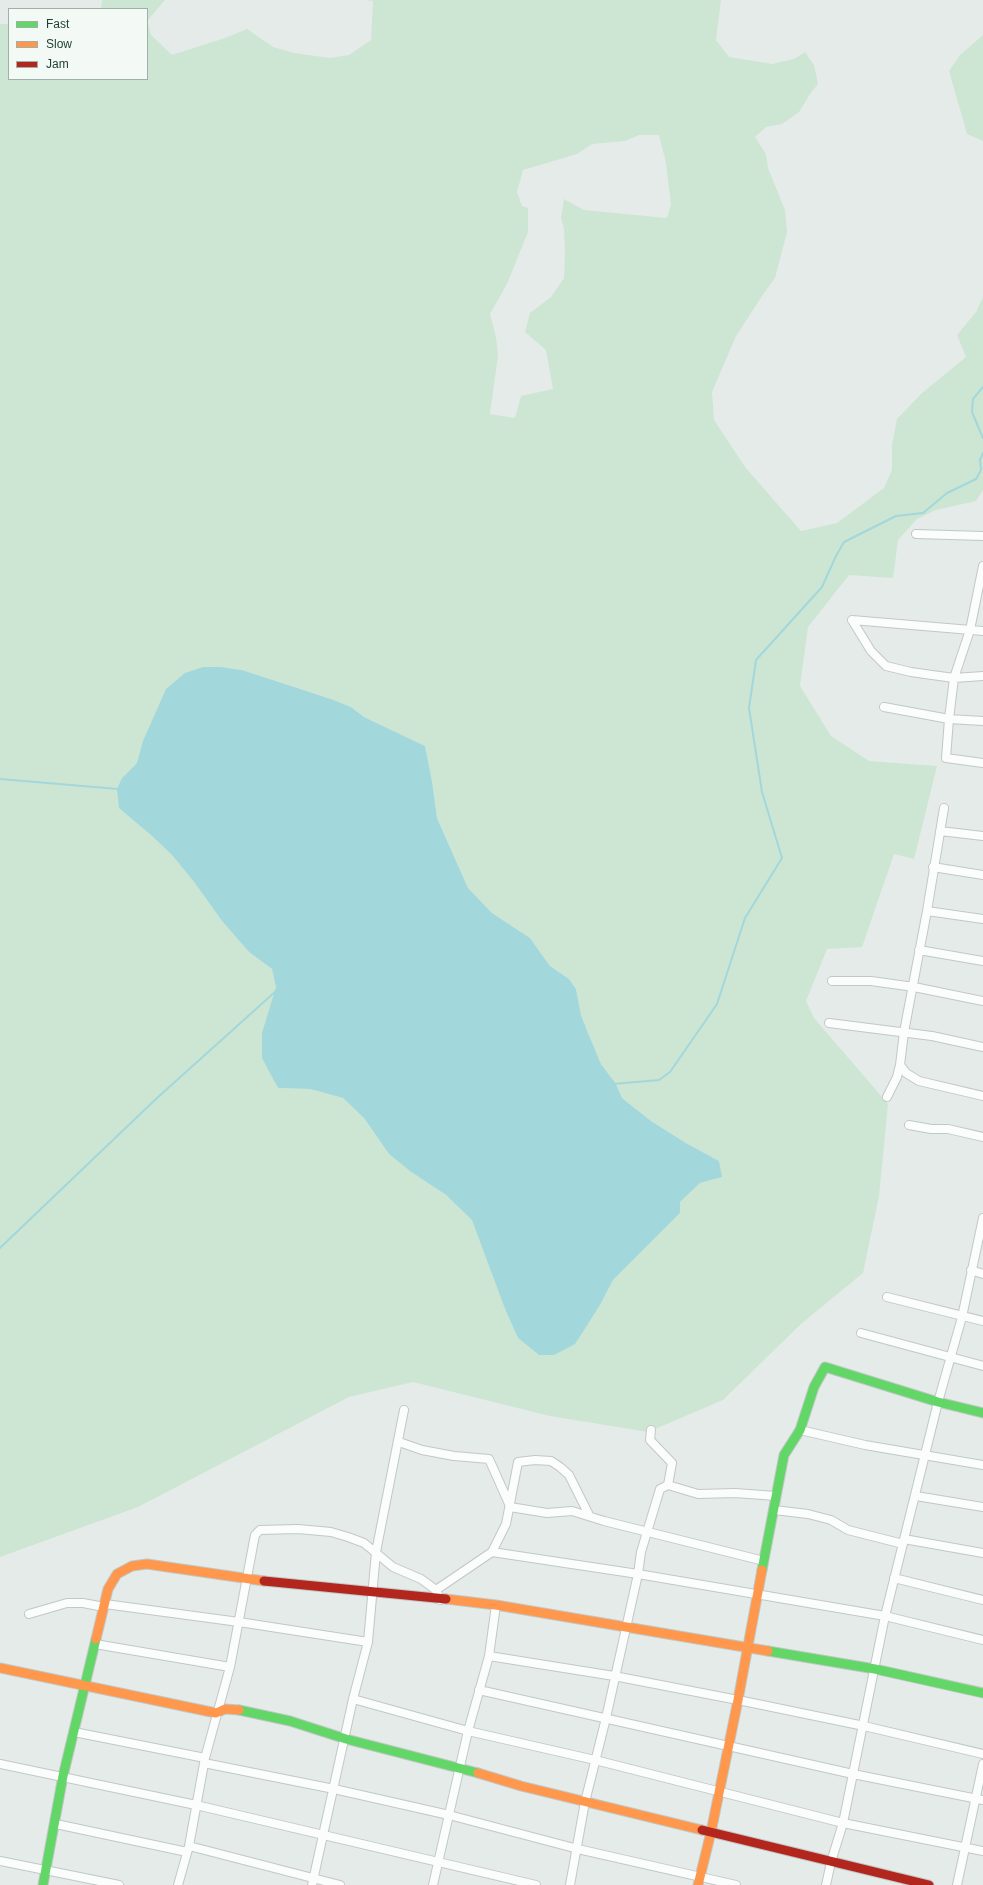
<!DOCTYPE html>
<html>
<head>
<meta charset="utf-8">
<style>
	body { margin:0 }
	#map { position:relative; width:983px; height:1885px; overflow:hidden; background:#e5ebe8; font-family:Helvetica,sans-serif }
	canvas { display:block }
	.legend { position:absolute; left:8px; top:8px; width:140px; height:72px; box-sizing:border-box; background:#f3faf6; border:1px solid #9fb0a9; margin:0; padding:5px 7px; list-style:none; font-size:12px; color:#204036 }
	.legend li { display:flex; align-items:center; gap:8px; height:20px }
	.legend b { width:20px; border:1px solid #9fb0a9 }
</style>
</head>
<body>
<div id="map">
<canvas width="983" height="1885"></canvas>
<ul class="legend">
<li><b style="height:5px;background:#63d668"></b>Fast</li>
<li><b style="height:5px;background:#ff974d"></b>Slow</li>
<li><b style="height:5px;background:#b3261e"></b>Jam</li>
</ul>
</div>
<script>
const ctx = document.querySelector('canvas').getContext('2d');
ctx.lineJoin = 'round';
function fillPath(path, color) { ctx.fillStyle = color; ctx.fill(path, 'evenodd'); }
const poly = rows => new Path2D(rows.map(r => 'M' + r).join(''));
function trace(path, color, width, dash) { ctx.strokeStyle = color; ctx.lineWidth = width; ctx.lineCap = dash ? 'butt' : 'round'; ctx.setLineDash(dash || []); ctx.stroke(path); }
fillPath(poly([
	[102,0,165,0,147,21,151,35,172,55,225,38,247,29,273,47,294,53,330,58,349,55,371,40,373,1,365,0,721,0,716,40,729,57,772,64,794,59,805,52,814,65,818,84,810,94,799,112,782,124,766,127,755,137,766,154,768,168,785,210,787,232,775,278,762,296,736,336,712,392,714,420,745,467,801,531,837,523,884,488,892,470,892,445,897,419,922,393,966,357,957,335,976,312,983,297,983,490,976,501,936,510,917,519,898,540,893,578,849,575,808,627,800,686,831,736,869,761,937,766,914,859,894,854,862,947,827,949,806,1001,814,1018,888,1104,879,1196,863,1273,801,1324,723,1400,648,1432,550,1416,413,1382,349,1397,138,1507,0,1557,0,24,9,24,9,79,147,79,147,9,101,9],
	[639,135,659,135,666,163,671,205,667,218,584,210,564,199,561,218,564,229,565,252,564,278,551,297,530,313,525,332,546,350,553,389,521,396,515,418,490,414,498,355,496,337,490,314,507,284,528,232,528,208,522,206,517,192,523,170,577,154,592,144,625,141],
	[203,667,221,667,242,670,331,699,351,707,364,717,425,746,432,781,437,818,468,888,492,913,530,938,550,966,569,979,576,989,581,1015,588,1033,601,1064,616,1084,622,1098,651,1121,686,1143,719,1161,721,1177,700,1183,680,1202,680,1213,613,1280,600,1305,554,1355,539,1355,518,1338,505,1309,473,1220,446,1195,411,1171,389,1154,364,1118,343,1098,310,1089,277,1088,272,1002,276,987,272,969,249,952,222,921,194,882,172,855,151,835,122,778,137,763],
	[983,35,983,141,967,134,949,71,960,55]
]), '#cde6d3');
fillPath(poly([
	[203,667,221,667,242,670,331,699,351,707,364,717,425,746,432,781,437,818,468,888,492,913,530,938,550,966,569,979,576,989,581,1015,588,1033,601,1064,616,1084,622,1098,651,1121,686,1143,719,1161,722,1177,700,1183,680,1202,680,1213,613,1280,600,1305,575,1344,554,1355,539,1355,518,1338,505,1309,472,1220,446,1195,410,1171,389,1154,364,1118,343,1098,310,1089,278,1088,262,1058,262,1033,276,987,272,969,249,952,222,921,194,882,172,855,151,835,119,808,117,789,122,778,137,763,143,741,166,689,185,673]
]), '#a2d7dc');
trace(poly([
	[983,387,973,399,972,412,983,438],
	[0,779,118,789],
	[613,1084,659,1080,670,1072,717,1004,745,918,782,858,762,792,749,708,756,660,822,587,836,556,844,542,896,516,923,513,947,493,976,479,981,470,980,460,983,453],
	[0,1248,157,1098,276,991]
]), '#a2d7dc', 2);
const street = poly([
	[916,534,983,536],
	[983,566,970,630,954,678,949,719,983,721],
	[852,620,871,651,886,666,911,672,932,675,954,678,983,676],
	[852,620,983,631],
	[884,707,949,719,946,758,983,763],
	[944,808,927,911,904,1032,900,1065,906,1073,919,1081,983,1096],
	[940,831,983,836],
	[933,867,983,875],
	[927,911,983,919],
	[919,950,983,961],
	[832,981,871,981,914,987,983,1001],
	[829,1023,932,1036,983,1047],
	[887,1097,897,1077,900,1065],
	[909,1125,931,1129,948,1129,983,1137],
	[971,1270,983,1274],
	[887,1297,983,1321],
	[861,1333,983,1366],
	[800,1430,865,1445,983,1465],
	[399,1442,422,1450,454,1456,489,1459,510,1506],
	[668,1485,698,1494,735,1493,776,1496],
	[916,1496,983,1507],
	[510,1507,547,1513,572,1511,604,1521,764,1561],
	[774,1510,808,1514,831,1520,848,1530,903,1544],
	[904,1539,983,1553],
	[492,1552,638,1574,885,1616,983,1640],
	[894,1578,983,1600],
	[436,1590,492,1552,506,1524,518,1462,535,1460,551,1461,560,1467,569,1475,589,1515],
	[105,1604,239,1622,368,1642],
	[29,1614,67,1603,83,1603,104,1607],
	[95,1644,230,1667],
	[489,1656,614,1676,738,1700,864,1726,983,1754],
	[479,1690,853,1774,983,1800],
	[353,1699,468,1731,595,1760,843,1823,983,1851],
	[74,1732,205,1758],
	[204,1763,334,1789,449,1815,578,1849,736,1885],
	[0,1764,196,1805,536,1885],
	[56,1824,187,1852],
	[189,1846,340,1885],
	[0,1861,119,1885],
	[178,1885,189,1846,205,1758,230,1667,255,1535,260,1530,298,1529,331,1532,348,1537,364,1543,393,1567,421,1579,436,1590,440,1600],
	[312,1885,353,1699,368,1642,376,1552,404,1410],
	[433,1885,468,1731,489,1656,496,1605],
	[570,1885,585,1802,606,1718,638,1574,641,1552,660,1489,668,1485,672,1463,650,1440,651,1430],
	[826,1885,831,1862,843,1823,885,1616,938,1402,962,1317,983,1218],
	[957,1885,983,1764]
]);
const fast = poly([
	[762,1570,784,1455,800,1430,814,1387,825,1367,938,1402,983,1413],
	[768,1651,875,1669,983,1693],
	[239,1710,290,1721,346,1739,478,1773],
	[43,1885,63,1776,96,1639]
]);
const slow = poly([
	[446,1599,496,1605,768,1651],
	[96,1639,108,1589,117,1574,132,1566,147,1564,264,1581],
	[0,1668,216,1713,225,1709,239,1710],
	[478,1773,521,1786,702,1830],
	[698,1885,711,1832,738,1700,762,1570]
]);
const jam = poly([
	[264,1581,446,1599],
	[702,1830,929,1885]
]);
trace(street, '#c2c8c5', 10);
trace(fast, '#c0c8c5', 11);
trace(slow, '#c0c8c5', 11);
trace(jam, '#c0c8c5', 11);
trace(street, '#fbfcfc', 8);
trace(fast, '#63d668', 9);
trace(slow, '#ff974d', 9);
trace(jam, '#b3261e', 9);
</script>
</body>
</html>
